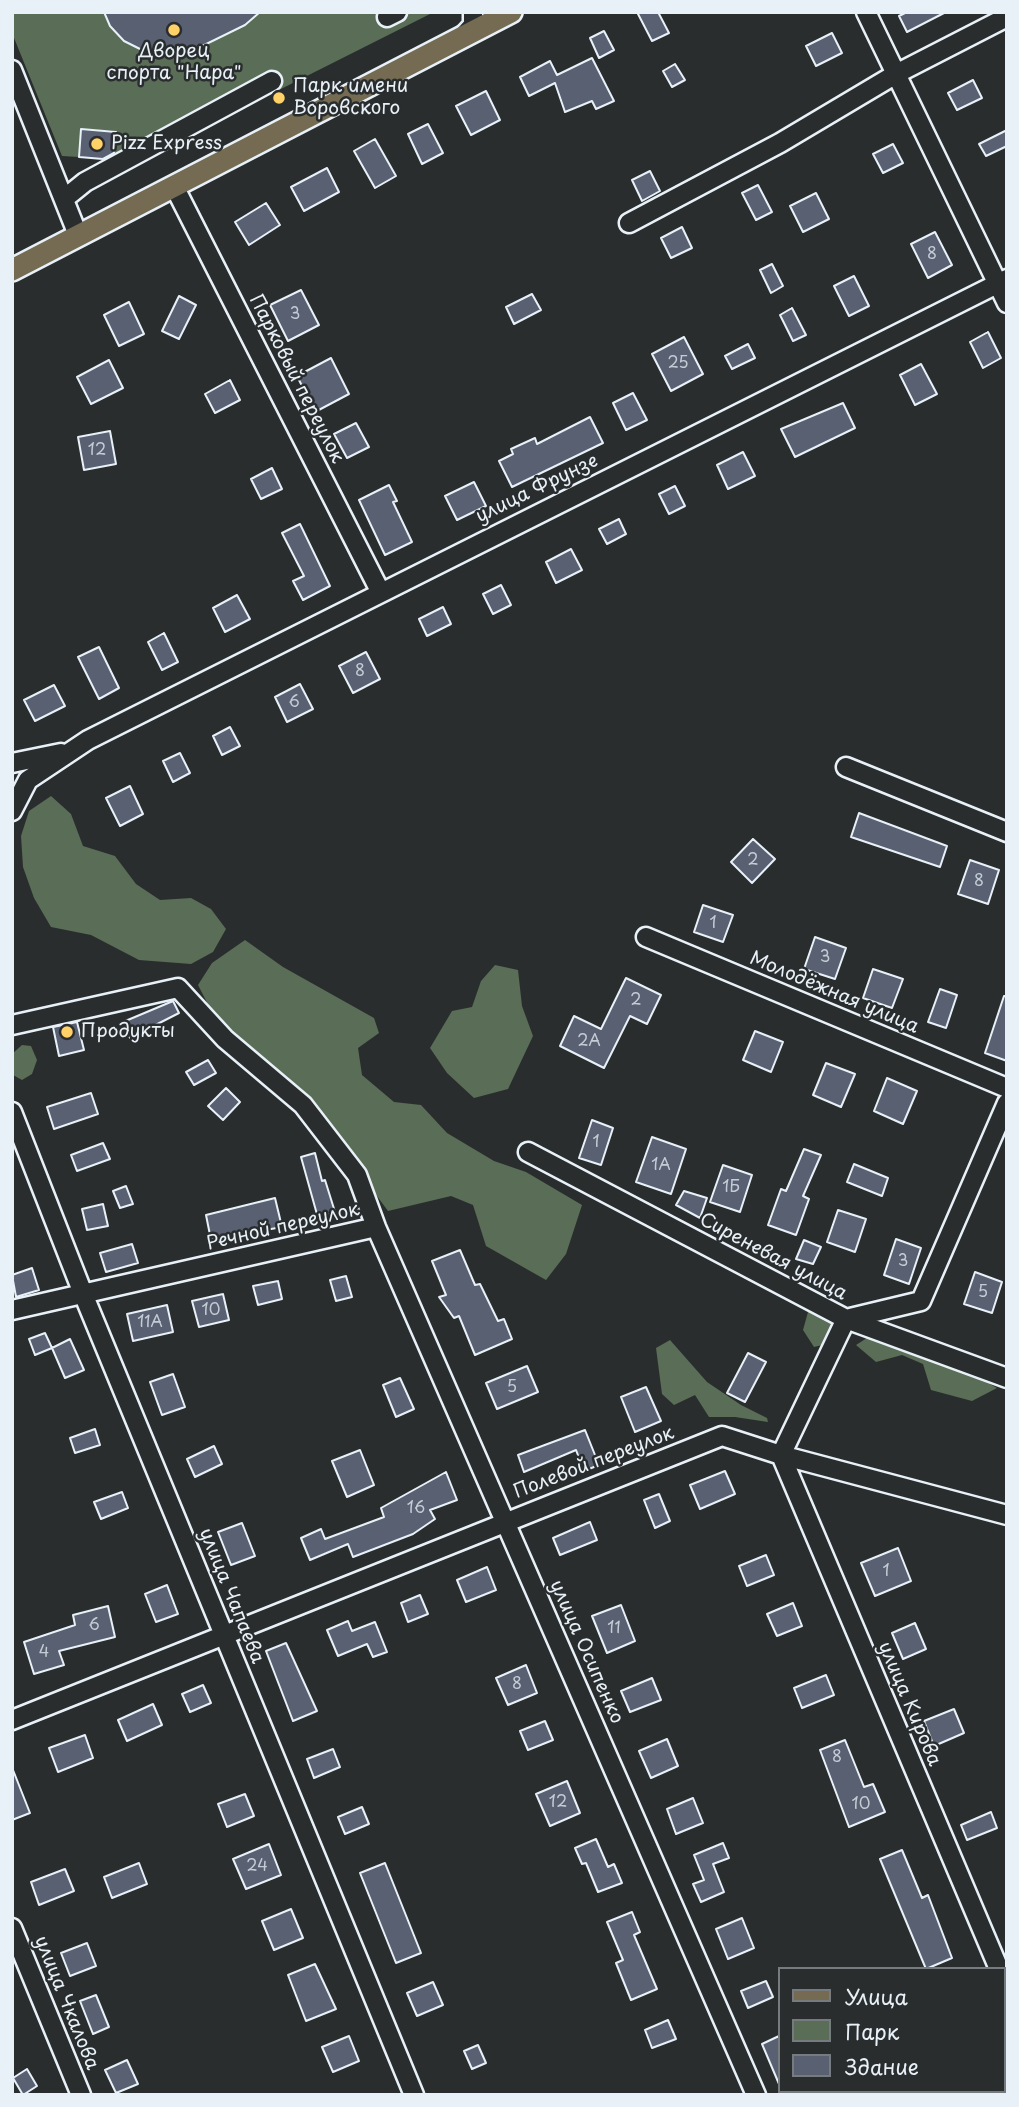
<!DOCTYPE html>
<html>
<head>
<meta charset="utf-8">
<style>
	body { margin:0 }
	#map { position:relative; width:1019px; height:2107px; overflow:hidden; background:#2a2d2e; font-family:"Playpen Sans",sans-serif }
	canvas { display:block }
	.frame { position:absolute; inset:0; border:14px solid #e8f1f8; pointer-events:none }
	.legend { position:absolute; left:778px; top:1967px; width:228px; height:126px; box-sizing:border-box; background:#2a2d2e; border:2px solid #767b7f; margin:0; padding:9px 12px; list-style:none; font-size:21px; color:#e8f1f8 }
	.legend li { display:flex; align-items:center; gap:14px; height:35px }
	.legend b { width:35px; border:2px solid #767b7f }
</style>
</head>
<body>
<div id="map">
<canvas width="1019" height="2107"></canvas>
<div class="frame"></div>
<ul class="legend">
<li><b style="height:9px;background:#746b52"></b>Улица</li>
<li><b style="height:19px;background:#596d57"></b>Парк</li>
<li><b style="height:19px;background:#586072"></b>Здание</li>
</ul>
</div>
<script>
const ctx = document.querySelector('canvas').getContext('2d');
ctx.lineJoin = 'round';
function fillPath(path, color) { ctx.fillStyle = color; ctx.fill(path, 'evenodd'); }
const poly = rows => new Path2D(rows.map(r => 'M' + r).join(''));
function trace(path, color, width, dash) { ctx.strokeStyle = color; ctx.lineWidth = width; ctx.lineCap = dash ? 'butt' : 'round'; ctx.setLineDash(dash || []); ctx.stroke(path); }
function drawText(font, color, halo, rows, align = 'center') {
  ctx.font = font + ' "Playpen Sans",sans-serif'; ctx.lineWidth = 5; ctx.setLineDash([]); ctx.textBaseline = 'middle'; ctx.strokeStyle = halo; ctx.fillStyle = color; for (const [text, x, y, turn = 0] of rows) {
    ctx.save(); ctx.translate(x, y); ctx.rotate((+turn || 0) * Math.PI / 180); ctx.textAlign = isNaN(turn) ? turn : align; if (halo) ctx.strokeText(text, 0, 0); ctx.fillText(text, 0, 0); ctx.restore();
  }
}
fillPath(poly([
	[12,12,434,12,120,170,114,160,116,131,81,129,79,157,62,156,12,33],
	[51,796,71,814,83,846,115,856,136,884,160,900,191,898,211,909,226,929,213,952,191,964,139,960,91,935,51,927,34,898,23,867,21,836,29,811],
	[245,940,283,967,374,1018,379,1033,358,1048,362,1075,394,1102,421,1105,447,1133,494,1161,526,1172,582,1205,566,1254,546,1280,486,1246,473,1205,451,1196,388,1211,340,1146,217,1022,198,985,212,963],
	[495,965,518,970,522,1006,533,1036,508,1089,474,1098,447,1073,430,1048,452,1011,472,1007,481,981],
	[22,1045,31,1046,37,1060,32,1074,22,1080,13,1075,12,1054],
	[819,1310,837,1322,831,1343,814,1347,803,1330,808,1312],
	[870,1336,959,1366,997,1388,972,1401,931,1390,923,1364,902,1355,876,1362,856,1345],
	[670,1340,707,1382,741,1405,767,1418,768,1422,735,1417,709,1417,695,1395,674,1405,662,1394,656,1348]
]), '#596d57');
const building = poly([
	[104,12,260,12,245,25,190,52,172,54,140,49,124,41,110,26,104,12],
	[637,12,658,12,669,33,652,41,637,12],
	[907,12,946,12,907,32,899,16,907,12],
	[604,31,614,50,599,58,590,38,604,31],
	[832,33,842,53,816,66,806,46,832,33],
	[592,58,614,101,596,109,592,101,565,112,555,83,529,96,520,77,550,61,557,75,592,58],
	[675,64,685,80,672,87,663,71,675,64],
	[973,80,982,98,957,110,948,93,973,80],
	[486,91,500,120,471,135,456,106,486,91],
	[428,124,443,153,422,164,408,134,428,124],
	[81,129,116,132,114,153,103,159,79,157,81,129],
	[1007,130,1007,146,986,156,979,144,1007,130],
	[375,139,396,176,375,188,354,151,375,139],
	[893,144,903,163,883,173,873,154,893,144],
	[327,168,339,192,304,211,291,187,327,168],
	[650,171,660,191,642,201,632,180,650,171],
	[758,185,772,212,756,220,742,193,758,185],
	[816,193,829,219,803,232,790,206,816,193],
	[266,203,280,225,249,245,235,222,266,203],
	[682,227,692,248,671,258,661,238,682,227],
	[935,232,952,265,928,278,911,244,935,232],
	[772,264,783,286,771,293,760,270,772,264],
	[854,276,869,306,849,316,834,286,854,276],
	[301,290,319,325,288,341,270,305,301,290],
	[532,294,541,310,514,324,506,307,532,294],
	[179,296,196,305,179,339,162,331,179,296],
	[129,302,144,334,119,346,104,315,129,302],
	[792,308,806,335,793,341,780,315,792,308],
	[988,332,1001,358,983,368,970,342,988,332],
	[684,337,703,374,671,391,652,354,684,337],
	[748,344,755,358,732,369,725,356,748,344],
	[331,358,349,394,315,412,297,376,331,358],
	[109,360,123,388,91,404,77,377,109,360],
	[921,364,937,394,915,405,900,375,921,364],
	[230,380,240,400,215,413,205,394,230,380],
	[633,393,647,420,626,430,613,403,633,393],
	[843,403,855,428,795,457,781,429,843,403],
	[590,417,603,443,512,487,499,461,513,454,511,449,535,438,537,444,590,417],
	[356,423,369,447,347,458,334,434,356,423],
	[110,431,116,464,84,470,78,437,110,431],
	[743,452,755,476,728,489,717,465,743,452],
	[272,468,282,489,261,499,251,479,272,468],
	[474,482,486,506,457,520,445,496,474,482],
	[389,485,397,501,393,502,412,542,385,555,359,500,389,485],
	[675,486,685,506,669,514,659,494,675,486],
	[619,519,626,534,607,544,599,529,619,519],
	[300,524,330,586,303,600,293,581,304,576,282,533,300,524],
	[571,549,582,570,556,583,546,562,571,549],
	[501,585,511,605,493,614,483,594,501,585],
	[237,595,250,619,225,632,213,608,237,595],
	[443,607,451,624,427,636,419,619,443,607],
	[164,633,178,662,162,670,148,642,164,633],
	[99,647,119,688,99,699,78,657,99,647],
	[366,652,380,679,353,693,339,666,366,652],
	[300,684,313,709,287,722,275,697,300,684],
	[54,685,65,706,35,721,24,700,54,685],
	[230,727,240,746,222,755,213,736,230,727],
	[180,753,190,773,173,782,163,761,180,753],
	[130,786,143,814,120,826,106,798,130,786],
	[859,813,947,846,940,867,851,837,859,813],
	[753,839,775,859,752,883,731,862,753,839],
	[970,860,999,870,988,904,958,894,970,860],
	[703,905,733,915,723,942,694,932,703,905],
	[815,937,846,948,835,979,804,969,815,937],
	[873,969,903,979,892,1008,863,998,873,969],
	[626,978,661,995,647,1024,630,1016,604,1068,560,1046,574,1016,601,1029,626,978],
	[940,989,957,995,946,1028,928,1022,940,989],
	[1004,996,1007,996,1007,1061,985,1053,1004,996],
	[173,1001,179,1013,130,1038,123,1022,173,1001],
	[77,1022,84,1050,59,1056,53,1027,77,1022],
	[755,1031,783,1042,771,1072,743,1060,755,1031],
	[208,1060,216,1073,194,1085,186,1072,208,1060],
	[826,1063,855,1074,841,1107,813,1095,826,1063],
	[887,1078,917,1091,903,1124,874,1111,887,1078],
	[226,1088,240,1102,223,1120,208,1106,226,1088],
	[91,1093,98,1114,54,1129,47,1107,91,1093],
	[592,1120,613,1128,601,1165,579,1158,592,1120],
	[652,1137,686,1149,671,1194,636,1182,652,1137],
	[103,1143,110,1159,77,1171,71,1155,103,1143],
	[804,1149,821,1155,803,1196,809,1199,796,1235,768,1225,781,1189,786,1191,804,1149],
	[315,1153,322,1181,325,1180,335,1212,318,1218,301,1157,315,1153],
	[854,1164,888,1178,882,1196,847,1182,854,1164],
	[723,1165,752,1175,740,1212,710,1202,723,1165],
	[126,1186,133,1204,120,1208,113,1191,126,1186],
	[684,1191,707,1198,700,1218,676,1205,684,1191],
	[275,1198,282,1227,211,1240,206,1215,275,1198],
	[103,1204,108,1226,87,1230,82,1209,103,1204],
	[838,1210,866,1219,855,1252,827,1242,838,1210],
	[896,1239,921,1248,909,1284,884,1275,896,1239],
	[804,1240,821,1247,813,1264,796,1259,804,1240],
	[132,1244,138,1263,106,1272,100,1253,132,1244],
	[460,1250,475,1285,480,1284,498,1321,504,1319,512,1339,475,1355,459,1316,454,1318,439,1297,446,1295,432,1261,460,1250],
	[32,1268,39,1290,16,1297,12,1275,32,1268],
	[975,1272,1002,1282,992,1313,964,1304,975,1272],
	[346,1276,352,1297,336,1301,330,1280,346,1276],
	[278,1281,282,1299,258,1305,253,1286,278,1281],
	[223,1294,229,1320,199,1327,192,1301,223,1294],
	[167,1305,173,1332,133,1341,127,1314,167,1305],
	[45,1333,52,1348,70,1339,84,1370,65,1378,52,1348,35,1355,29,1339,45,1333],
	[748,1353,766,1362,745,1402,727,1393,748,1353],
	[527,1366,538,1392,497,1409,486,1383,527,1366],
	[173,1374,185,1407,162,1415,150,1382,173,1374],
	[400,1378,414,1409,396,1417,383,1385,400,1378],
	[646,1387,661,1421,635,1432,621,1397,646,1387],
	[95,1429,100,1445,75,1453,70,1438,95,1429],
	[585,1430,599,1465,584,1471,576,1450,524,1472,518,1455,585,1430],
	[214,1446,222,1464,195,1477,187,1459,214,1446],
	[360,1450,374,1485,347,1497,332,1461,360,1450],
	[725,1471,735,1494,700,1509,690,1485,725,1471],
	[446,1472,457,1500,430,1510,435,1519,413,1534,353,1557,348,1544,310,1560,301,1538,321,1529,325,1539,384,1517,381,1508,446,1472],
	[122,1492,128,1508,101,1519,94,1502,122,1492],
	[659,1494,670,1521,655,1528,644,1500,659,1494],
	[590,1522,597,1540,560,1555,553,1538,590,1522],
	[242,1523,255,1556,231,1565,218,1532,242,1523],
	[898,1548,911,1581,875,1596,861,1563,898,1548],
	[766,1555,774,1575,747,1586,739,1566,766,1555],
	[487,1567,496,1590,466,1602,457,1580,487,1567],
	[167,1585,178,1614,156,1622,145,1594,167,1585],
	[420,1595,428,1614,408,1622,401,1603,420,1595],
	[793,1603,802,1626,777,1636,767,1614,793,1603],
	[621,1605,635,1641,607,1653,592,1616,621,1605],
	[108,1606,115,1637,59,1651,64,1665,34,1674,24,1642,75,1625,73,1615,108,1606],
	[348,1621,352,1631,375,1622,387,1652,373,1657,367,1644,338,1656,327,1630,348,1621],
	[915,1623,926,1649,903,1659,892,1633,915,1623],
	[286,1643,317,1711,293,1721,266,1651,286,1643],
	[526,1665,537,1693,508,1705,496,1678,526,1665],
	[826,1675,834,1695,802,1708,794,1688,826,1675],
	[652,1678,661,1700,630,1712,621,1691,652,1678],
	[203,1685,211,1703,190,1712,182,1694,203,1685],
	[153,1704,162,1725,127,1741,118,1720,153,1704],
	[954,1709,964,1733,934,1746,924,1721,954,1709],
	[545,1721,553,1740,528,1750,520,1731,545,1721],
	[85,1735,93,1758,58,1772,49,1748,85,1735],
	[667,1739,678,1766,651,1778,639,1751,667,1739],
	[845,1740,864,1787,873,1784,885,1812,849,1827,820,1750,845,1740],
	[333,1749,340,1767,314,1778,307,1759,333,1749],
	[13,1770,30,1813,12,1820,12,1771,13,1770],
	[567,1781,580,1813,550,1826,536,1794,567,1781],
	[245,1794,254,1816,227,1827,218,1804,245,1794],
	[693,1798,703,1823,676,1834,667,1809,693,1798],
	[362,1807,369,1824,345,1834,338,1817,362,1807],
	[991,1812,997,1828,967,1840,961,1825,991,1812],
	[596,1839,608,1867,614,1864,622,1883,598,1892,586,1863,582,1864,575,1848,596,1839],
	[723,1843,729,1858,713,1864,724,1892,701,1902,693,1884,704,1880,694,1855,723,1843],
	[269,1844,281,1875,246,1889,233,1859,269,1844],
	[902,1850,922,1898,928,1895,952,1958,926,1969,880,1859,902,1850],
	[139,1863,147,1884,112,1898,104,1877,139,1863],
	[385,1863,421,1953,396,1963,360,1873,385,1863],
	[65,1869,74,1891,39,1905,31,1882,65,1869],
	[291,1909,303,1938,274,1950,262,1921,291,1909],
	[632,1912,640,1932,634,1935,657,1989,631,2000,616,1963,623,1960,607,1922,632,1912],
	[742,1918,754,1948,728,1959,716,1929,742,1918],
	[87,1943,96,1966,70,1976,61,1953,87,1943],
	[315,1964,336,2009,306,2021,288,1975,315,1964],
	[766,1981,773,1997,748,2008,741,1991,766,1981],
	[433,1982,443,2005,417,2016,407,1993,433,1982],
	[96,1995,109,2027,93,2034,80,2001,96,1995],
	[668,2020,676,2039,652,2048,645,2030,668,2020],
	[349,2036,359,2061,333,2072,322,2047,349,2036],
	[779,2036,779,2084,762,2044,779,2036],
	[478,2045,486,2063,472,2069,464,2051,478,2045],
	[127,2060,138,2084,116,2093,105,2070,127,2060],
	[27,2069,37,2086,23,2095,13,2078,27,2069]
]);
fillPath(building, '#586072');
trace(building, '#e8f1f8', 2);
const minor = poly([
	[866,12,1007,303],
	[387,17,397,12],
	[461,38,473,25,473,12],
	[12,70,78,235],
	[174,186,380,591],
	[64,199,85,182,272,81],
	[629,223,780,143,896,74,1007,17],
	[12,763,61,753],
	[846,767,1007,832],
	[12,811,28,780,88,740,1007,279],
	[646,937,1007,1088],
	[12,1025,178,988,225,1039,303,1105,357,1175,376,1227,756,2095],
	[12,1112,84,1296,414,2095],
	[528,1152,846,1319,1007,1378],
	[12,1310,376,1227],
	[781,1455,999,1969],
	[781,1455,1007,1515],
	[12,1720,722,1436,781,1455,846,1319,921,1301,1007,1103],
	[12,1928,81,2095],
	[1003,1979,1007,1987]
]);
const major = poly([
	[12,270,511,12]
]);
trace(minor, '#e8f1f8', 23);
trace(major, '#e8f1f8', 26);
trace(minor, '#2a2d2e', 18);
trace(major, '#746b52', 21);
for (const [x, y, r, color] of [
	[174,30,7,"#ffd166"],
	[279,98,7,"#ffd166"],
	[97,144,7,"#ffd166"],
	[67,1032,7,"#ffd166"]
]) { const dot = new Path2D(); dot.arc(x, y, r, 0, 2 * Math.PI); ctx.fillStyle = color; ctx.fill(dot); trace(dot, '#2a2d2e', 2.5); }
drawText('16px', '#c4cdd6', null, [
	["8",932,255],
	["3",295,315],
	["25",678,364],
	["12",97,451],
	["8",360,672],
	["6",294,703],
	["2",753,861],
	["8",979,882],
	["1",713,924],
	["3",825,958],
	["2",636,1001],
	["2А",589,1042],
	["1",596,1143],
	["1А",661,1166],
	["1Б",731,1188],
	["3",903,1262],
	["5",983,1293],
	["10",211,1311],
	["11А",150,1323],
	["5",512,1388],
	["16",416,1509],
	["1",886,1572],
	["6",94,1626],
	["11",614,1629],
	["4",44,1653],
	["8",517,1685],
	["8",837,1758],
	["12",558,1803],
	["10",861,1805],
	["24",257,1867]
]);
drawText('19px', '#e8f1f8', '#2a2d2e', [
	["Дворец",174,52,"center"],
	["спорта \"Нара\"",174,74,"center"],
	["Парк имени",293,87],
	["Воровского",293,109],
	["Pizz Express",111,144],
	["Продукты",81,1032]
], 'left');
drawText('19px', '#e8f1f8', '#2a2d2e', [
	["Парковый переулок",296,379,63],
	["улица Фрунзе",537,489,-26],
	["Молодёжная улица",834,993,23],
	["Речной переулок",283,1227,-13],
	["Сиреневая улица",773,1257,28],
	["Полевой переулок",594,1463,-21],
	["улица Чапаева",231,1596,68],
	["улица Осипенко",586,1652,66],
	["улица Кирова",909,1704,67],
	["улица Чкалова",66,2003,68]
]);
</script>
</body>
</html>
